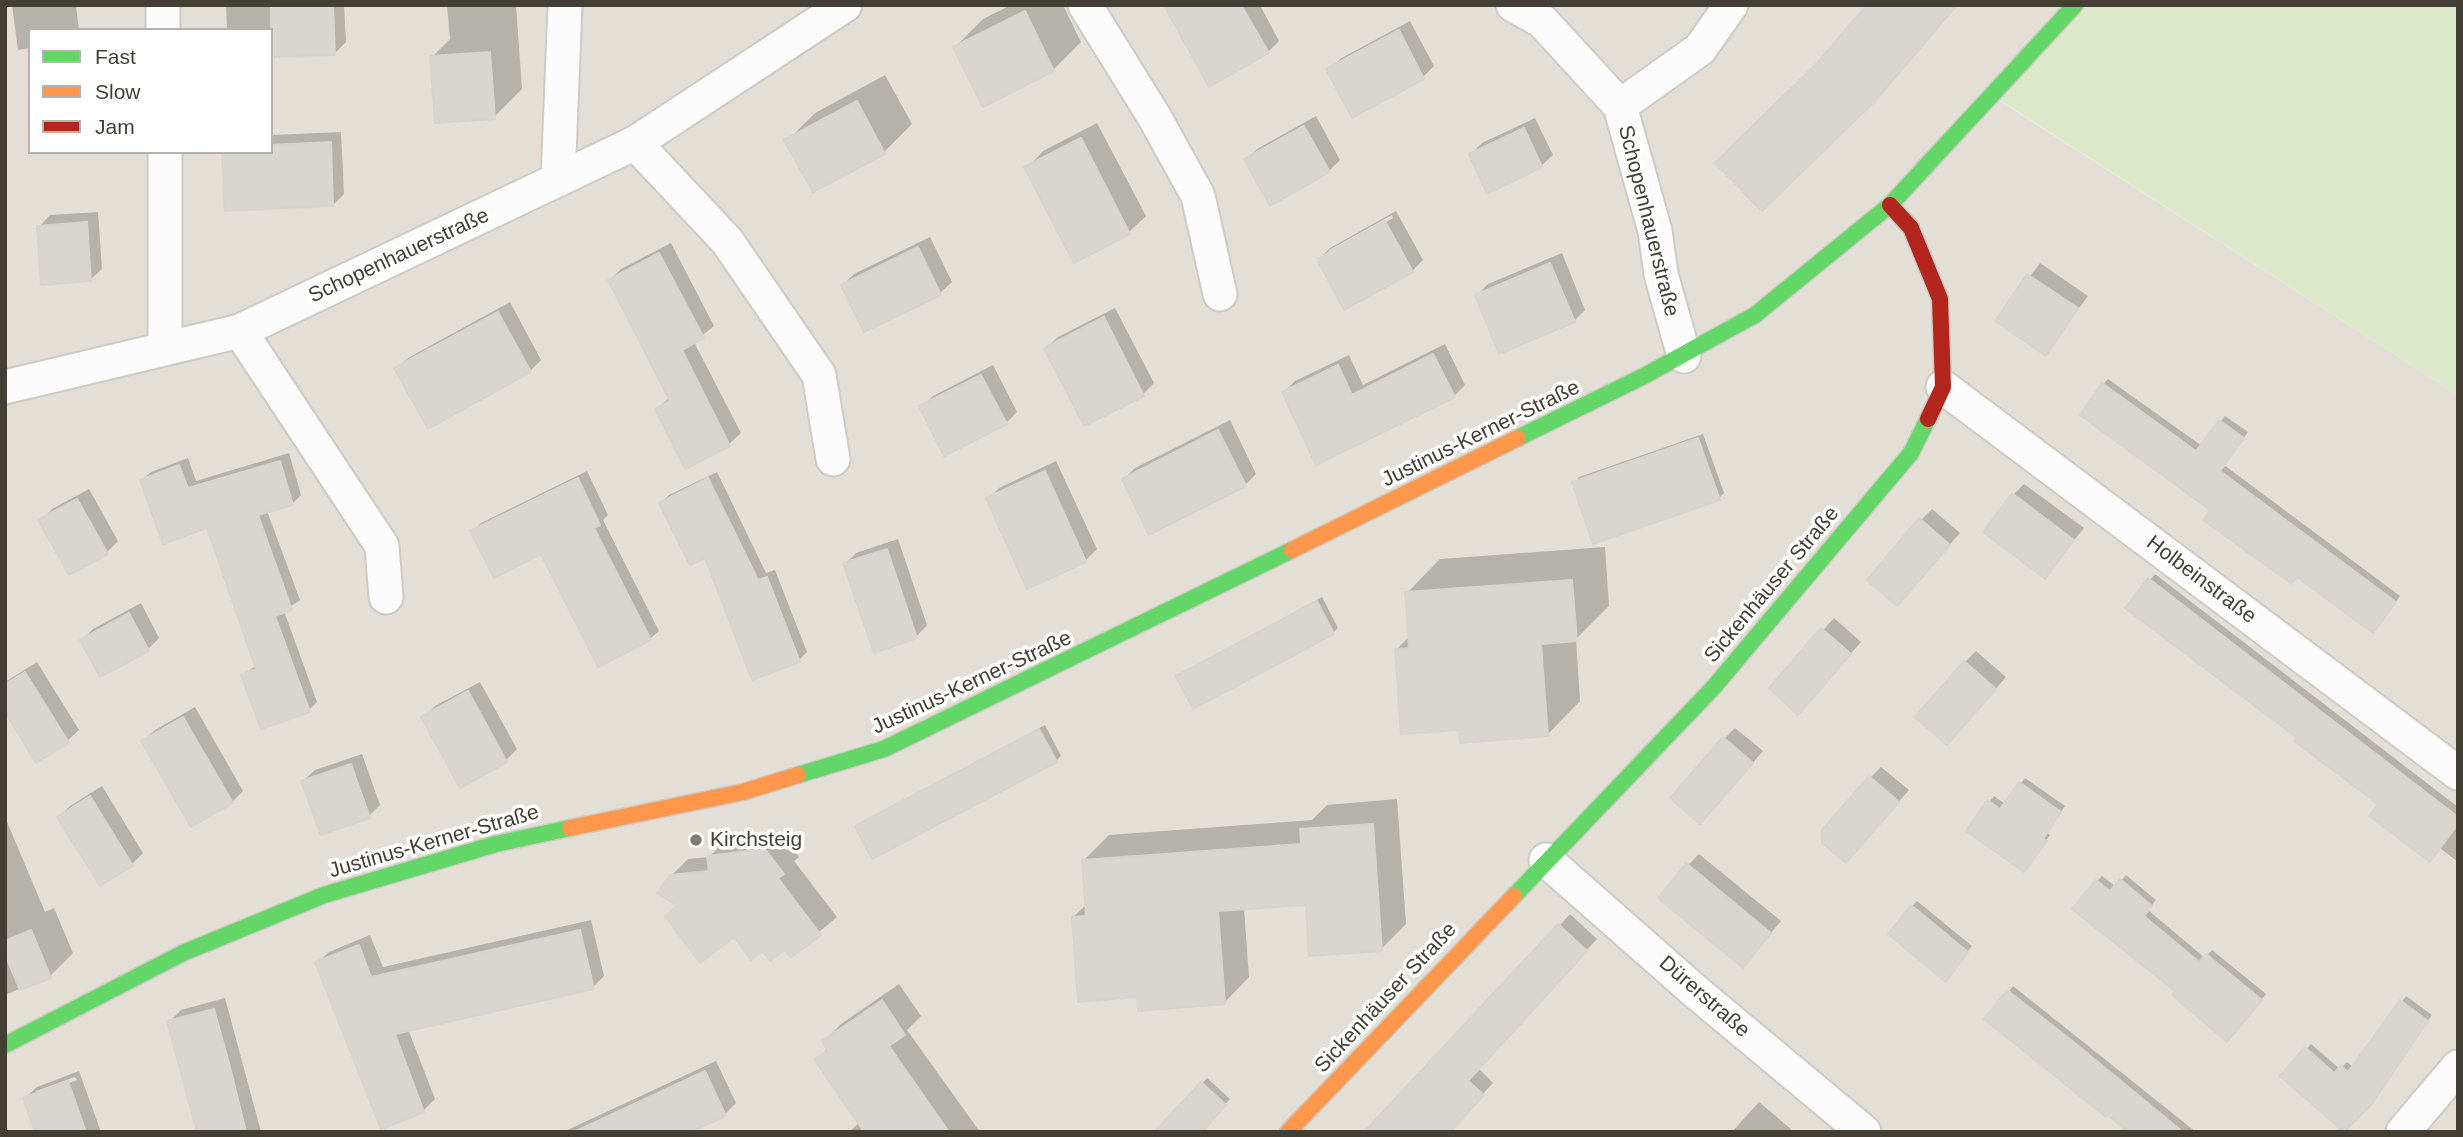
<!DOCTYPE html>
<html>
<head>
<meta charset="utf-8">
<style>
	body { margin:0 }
	#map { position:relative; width:2463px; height:1137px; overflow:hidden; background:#efede9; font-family:Helvetica,sans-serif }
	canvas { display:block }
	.frame { position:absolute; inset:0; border:7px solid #443f35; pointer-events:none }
	.legend { position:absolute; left:28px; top:28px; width:245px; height:126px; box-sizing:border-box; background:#fff; border:2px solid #b4b2ae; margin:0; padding:9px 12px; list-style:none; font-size:21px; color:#443f35 }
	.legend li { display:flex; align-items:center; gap:14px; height:35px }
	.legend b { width:35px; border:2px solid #b4b2ae }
</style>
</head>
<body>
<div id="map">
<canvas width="2463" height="1137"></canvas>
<div class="frame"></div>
<ul class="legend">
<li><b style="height:9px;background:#63d668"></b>Fast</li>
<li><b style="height:9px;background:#ff974d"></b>Slow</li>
<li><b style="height:9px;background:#b3261e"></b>Jam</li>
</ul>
</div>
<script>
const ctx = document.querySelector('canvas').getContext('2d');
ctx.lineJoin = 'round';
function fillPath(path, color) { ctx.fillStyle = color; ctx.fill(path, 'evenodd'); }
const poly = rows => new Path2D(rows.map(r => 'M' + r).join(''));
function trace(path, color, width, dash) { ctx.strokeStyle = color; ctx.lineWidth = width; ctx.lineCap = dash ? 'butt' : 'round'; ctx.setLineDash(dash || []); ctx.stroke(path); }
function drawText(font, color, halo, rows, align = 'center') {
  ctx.font = font + ' Helvetica,sans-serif'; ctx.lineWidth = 7; ctx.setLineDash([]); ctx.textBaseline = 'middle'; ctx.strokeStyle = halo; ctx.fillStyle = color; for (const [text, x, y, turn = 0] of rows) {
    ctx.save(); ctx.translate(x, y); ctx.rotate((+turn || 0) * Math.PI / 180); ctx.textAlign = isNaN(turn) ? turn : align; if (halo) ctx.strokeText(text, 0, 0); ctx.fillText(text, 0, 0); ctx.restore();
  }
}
fillPath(poly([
	[5,5,2075,5,1992,96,2458,395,2458,1132,5,1132],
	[30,30,271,30,271,152,30,152]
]), '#e3dfd6');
fillPath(poly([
	[2075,5,2458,5,2458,395,1992,95]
]), '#dbe8ca');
fillPath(poly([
	[12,5,76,5,79,30,30,30,30,48,18,50],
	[226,5,344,5,346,42,335,53,271,30,227,30],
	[447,5,516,5,522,89,494,117,432,57,450,39],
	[1011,5,1063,5,1081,42,1053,70,955,47,983,19],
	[1166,5,1260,5,1279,41,1268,52],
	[1410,21,1434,66,1423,77,1353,115,1329,70,1340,59],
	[885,75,912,124,884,152,813,190,787,141,815,113],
	[1316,116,1340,160,1329,171,1246,160,1257,149],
	[1535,118,1553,155,1541,166,1471,154,1482,143],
	[1097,123,1146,216,1129,232,1075,261,1027,168,1043,151],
	[341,132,344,194,333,205,271,152,271,135],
	[1396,211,1423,260,1412,271,1319,259,1330,248],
	[1392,215,1393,218,1329,254,1329,250],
	[98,212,102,269,90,280,39,227,50,215],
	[930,237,952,282,940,293,865,330,843,285,854,274],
	[671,243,714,326,694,342,741,433,729,444,686,467,657,409,670,397,610,280,621,269],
	[1562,253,1585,310,1574,321,1477,295,1488,284],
	[2040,263,2088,296,2045,353,1997,321],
	[510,302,541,360,530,371,396,369,408,358],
	[1115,308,1154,383,1143,394,1046,348,1058,337],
	[1445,344,1465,385,1454,396,1317,462,1284,392,1295,381,1349,355,1363,385],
	[993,365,1017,412,1006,423,922,407,933,396],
	[2108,379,2202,446,2225,416,2248,432,2224,465,2400,596,2378,626,2373,631,2103,384],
	[1230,420,1256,474,1245,485,1124,479,1135,468],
	[1703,434,1724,493,1719,498,1574,482,1579,477],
	[289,453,301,495,292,504,267,511,300,600,284,611,317,702,309,710,243,675,257,665,208,526,142,480,151,472,188,458,196,481],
	[1056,461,1097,549,1085,561,1028,587,988,499,999,488],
	[587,471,608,515,603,520,659,631,650,639,542,552,473,531,481,523],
	[717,472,766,573,775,570,807,652,799,660,661,503,669,495],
	[2024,484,2084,528,2045,576,2013,495],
	[89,489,118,541,107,552,41,521,52,509],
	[1932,509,1960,533,1908,592,1921,520],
	[898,539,927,625,916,637,845,564,856,553],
	[1605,547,1609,606,1576,639,1580,701,1547,735,1461,728,1397,649,1410,636,1407,593,1440,559],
	[2155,574,2458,807,2458,862,2128,608],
	[1322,597,1338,628,1333,633,1178,676],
	[141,603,159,638,148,649,82,640,93,629],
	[1834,618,1861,642,1809,701,1771,688],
	[1976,651,2006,677,1958,732,1965,662],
	[37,662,79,730,67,741,5,709,5,682],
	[480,682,517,749,506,760,423,718,435,706],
	[195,707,243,791,232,802,143,741,155,730],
	[1045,725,1061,756,1056,761,857,826],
	[1735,728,1763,751,1711,811,1724,739],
	[362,754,380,805,369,816,303,781,315,770],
	[1881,767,1909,790,1857,850,1870,778],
	[2025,778,2065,806,2047,833,2050,835,2029,865,1968,831,1994,796,2005,804],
	[102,786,143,853,132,864,101,884,59,817,70,806],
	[1397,799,1406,924,1381,949,1307,903,1244,908,1249,977,1224,1003,1138,995,1073,917,1087,904,1083,861,1109,835,1312,820,1327,805],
	[5,817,45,912,54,908,73,953,50,976,5,995],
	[782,834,799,857,794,861,837,917,791,955,785,947,762,949,679,906,671,876,688,859,709,857,726,840],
	[1699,854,1781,921,1753,954,1688,865],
	[2126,875,2156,900,2148,910,2205,958,2212,950,2266,994,2232,1034,2178,991,2097,881,2102,876,2116,887],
	[1917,901,1972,946,1946,980,1912,906],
	[1570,914,1597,939,1478,1068,1493,1083,1470,1108,1443,1104,1559,926],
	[591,920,604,976,593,987,408,1029,435,1099,423,1111,317,963,329,952,370,935,383,967],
	[899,984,921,1016,907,1030,980,1132,849,1132,860,1122,817,1060,828,1048,824,1042,841,1024],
	[2013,986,2196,1132,2129,1132,1987,1018],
	[2406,996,2432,1015,2375,1097,2345,1131,2282,1076,2311,1044,2340,1069,2347,1062,2353,1067],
	[225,998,261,1132,199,1132,169,1022,181,1010],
	[716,1061,736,1103,725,1114,687,1132,563,1132],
	[79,1071,101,1132,37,1132,25,1098,37,1087],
	[75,1077,77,1080,36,1095,36,1091],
	[1207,1078,1230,1099,1200,1132,1157,1132],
	[1759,1102,1791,1129,1789,1132,1732,1132]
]), '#0003');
const building = poly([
	[271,5,333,5,335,55,271,57,271,5],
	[1164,5,1241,5,1269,53,1209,87,1164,5],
	[1867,5,1957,5,1875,101,1762,211,1715,163,1817,63,1867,5],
	[1025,11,1054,71,983,107,953,47,1025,11],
	[1399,30,1424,79,1352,118,1326,69,1399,30],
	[490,52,495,119,435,123,430,56,490,52],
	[857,101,885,154,813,192,784,140,857,101],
	[1304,126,1330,172,1270,206,1244,159,1304,126],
	[1524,128,1542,167,1487,194,1469,154,1524,128],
	[1081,138,1130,234,1074,263,1024,167,1081,138],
	[331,142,333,206,225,211,222,152,271,152,271,145,331,142],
	[1385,221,1413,272,1344,310,1317,259,1385,221],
	[87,222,91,281,41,285,37,226,87,222],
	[918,247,941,295,864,332,841,285,918,247],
	[659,253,704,338,682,350,730,446,685,469,655,409,670,401,608,280,659,253],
	[1550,263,1575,322,1499,354,1475,295,1550,263],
	[2027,274,2078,308,2046,356,1995,321,2027,274],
	[498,312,531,372,428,429,394,368,498,312],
	[1104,317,1144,396,1084,426,1044,348,1104,317],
	[1433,354,1455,397,1316,465,1282,392,1338,365,1352,395,1433,354],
	[981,375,1007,424,944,456,919,406,981,375],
	[2102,383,2196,451,2219,420,2244,438,2220,471,2396,602,2373,633,2297,577,2292,584,2203,520,2210,510,2080,415,2102,383],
	[1218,430,1246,486,1149,535,1122,479,1218,430],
	[1698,438,1720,500,1593,544,1572,482,1698,438],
	[280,461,293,505,258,515,292,610,275,616,310,712,261,729,241,675,256,669,207,528,163,544,140,480,179,465,188,488,280,461],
	[1045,471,1086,562,1027,589,986,498,1045,471],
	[578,478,600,525,594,528,651,640,598,667,541,554,494,578,470,531,578,478],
	[708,478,758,580,767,577,800,662,752,680,705,558,690,565,659,503,708,478],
	[2012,493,2074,540,2045,579,1983,532,2012,493],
	[77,499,108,554,69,575,38,520,77,499],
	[1919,518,1950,545,1897,606,1867,580,1919,518],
	[887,549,917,638,874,653,843,563,887,549],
	[2148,578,2458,817,2458,824,2430,862,2369,816,2378,804,2294,741,2297,738,2125,608,2148,578],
	[1572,580,1577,641,1541,644,1548,736,1460,743,1459,730,1401,734,1395,649,1409,648,1405,592,1572,580],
	[1317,601,1334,634,1193,709,1176,676,1317,601],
	[129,613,149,651,100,677,80,640,129,613],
	[1821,628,1851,654,1798,715,1769,688,1821,628],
	[1964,661,1996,689,1947,745,1915,717,1964,661],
	[25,672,69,743,36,763,5,712,5,684,25,672],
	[468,691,507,762,460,788,421,717,468,691],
	[183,717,233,803,191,827,141,741,183,717],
	[1039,729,1057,762,872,859,855,826,1039,729],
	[1723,737,1753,763,1700,824,1670,798,1723,737],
	[351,764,370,818,321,835,301,781,351,764],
	[1869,776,1899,802,1846,863,1822,843,1822,830,1869,776],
	[2019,782,2061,812,2043,839,2047,841,2024,872,1966,831,1987,800,2000,809,2019,782],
	[90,796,133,866,100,886,57,817,90,796],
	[1373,824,1382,951,1309,956,1306,905,1218,911,1225,1004,1138,1011,1137,997,1078,1002,1072,917,1086,916,1082,860,1301,844,1300,829,1373,824],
	[765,849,784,874,778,878,821,935,791,958,785,950,770,961,762,951,751,960,734,937,700,963,665,916,677,906,657,893,670,875,709,871,707,856,765,849],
	[1686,863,1771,933,1743,968,1658,898,1686,863],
	[2120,879,2152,906,2144,916,2199,962,2206,954,2262,1000,2227,1042,2172,995,2175,991,2072,909,2096,880,2110,891,2120,879],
	[1911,905,1968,952,1946,982,1888,934,1911,905],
	[1558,924,1587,951,1468,1081,1484,1095,1450,1132,1364,1132,1558,924],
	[31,930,51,978,20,990,5,954,5,941,31,930],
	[580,930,594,989,395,1034,424,1112,381,1129,315,962,359,945,371,977,580,930],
	[2007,990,2070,1039,2183,1132,2128,1132,2108,1115,2106,1117,1984,1019,2007,990],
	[882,1000,905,1035,889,1046,949,1132,864,1132,814,1059,828,1051,822,1041,882,1000],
	[2400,1000,2428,1021,2371,1105,2344,1132,2280,1076,2305,1047,2334,1073,2341,1066,2348,1072,2400,1000],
	[214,1009,230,1067,246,1132,197,1132,167,1021,214,1009],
	[705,1071,726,1116,690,1132,574,1132,705,1071],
	[68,1081,86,1132,35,1132,23,1098,68,1081],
	[1201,1082,1226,1105,1202,1132,1154,1132,1201,1082]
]);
fillPath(building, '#d9d6d1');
trace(building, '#d7d4cf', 2);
const street = poly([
	[163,5,163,30],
	[1085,5,1155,118,1198,196,1220,294],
	[1513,5,1542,21,1620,106,1655,231,1661,274,1684,356],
	[1620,106,1700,49,1731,5],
	[635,143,727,241,819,375,833,459],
	[558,180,565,5],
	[240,331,382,546,386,597],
	[165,349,165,152],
	[5,387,240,331,635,143,845,5],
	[1943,387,2458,773],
	[1546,860,1696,992,1864,1132],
	[2403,1132,2458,1067]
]);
const fast = poly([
	[1518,438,1644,376,1755,315,1890,205,2075,5],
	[798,775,884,749,1292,550],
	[1514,896,1713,688,1911,453,1928,419],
	[5,1045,183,953,324,895,496,844,570,828]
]);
const slow = poly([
	[1292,550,1518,438],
	[570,828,743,792,798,775],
	[1288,1132,1514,896]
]);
const jam = poly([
	[1890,205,1911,228,1940,299,1943,387,1928,419]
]);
trace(street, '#cdcbc6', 37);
trace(fast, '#cecac0', 19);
trace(slow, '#cecac0', 19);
trace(jam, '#cecac0', 19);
trace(street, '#fdfcfc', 33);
trace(fast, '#63d668', 16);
trace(slow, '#ff974d', 16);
trace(jam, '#b3261e', 16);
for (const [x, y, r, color] of [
	[696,840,7,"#807c74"]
]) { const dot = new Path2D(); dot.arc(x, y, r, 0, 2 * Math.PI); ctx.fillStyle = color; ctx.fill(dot); trace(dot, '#fff', 2.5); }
drawText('21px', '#443f35', '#fff', [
	["Schopenhauerstraße",1648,221,76],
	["Schopenhauerstraße",399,256,-25],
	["Justinus-Kerner-Straße",1481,434,-26],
	["Holbeinstraße",2201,580,37],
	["Sickenhäuser Straße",1772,585,-50],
	["Justinus-Kerner-Straße",972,683,-25],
	["Justinus-Kerner-Straße",434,842,-16],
	["Dürerstraße",1704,997,41],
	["Sickenhäuser Straße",1386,998,-47]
]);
drawText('21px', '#443f35', '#fff', [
	["Kirchsteig",710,840]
], 'left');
</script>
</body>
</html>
